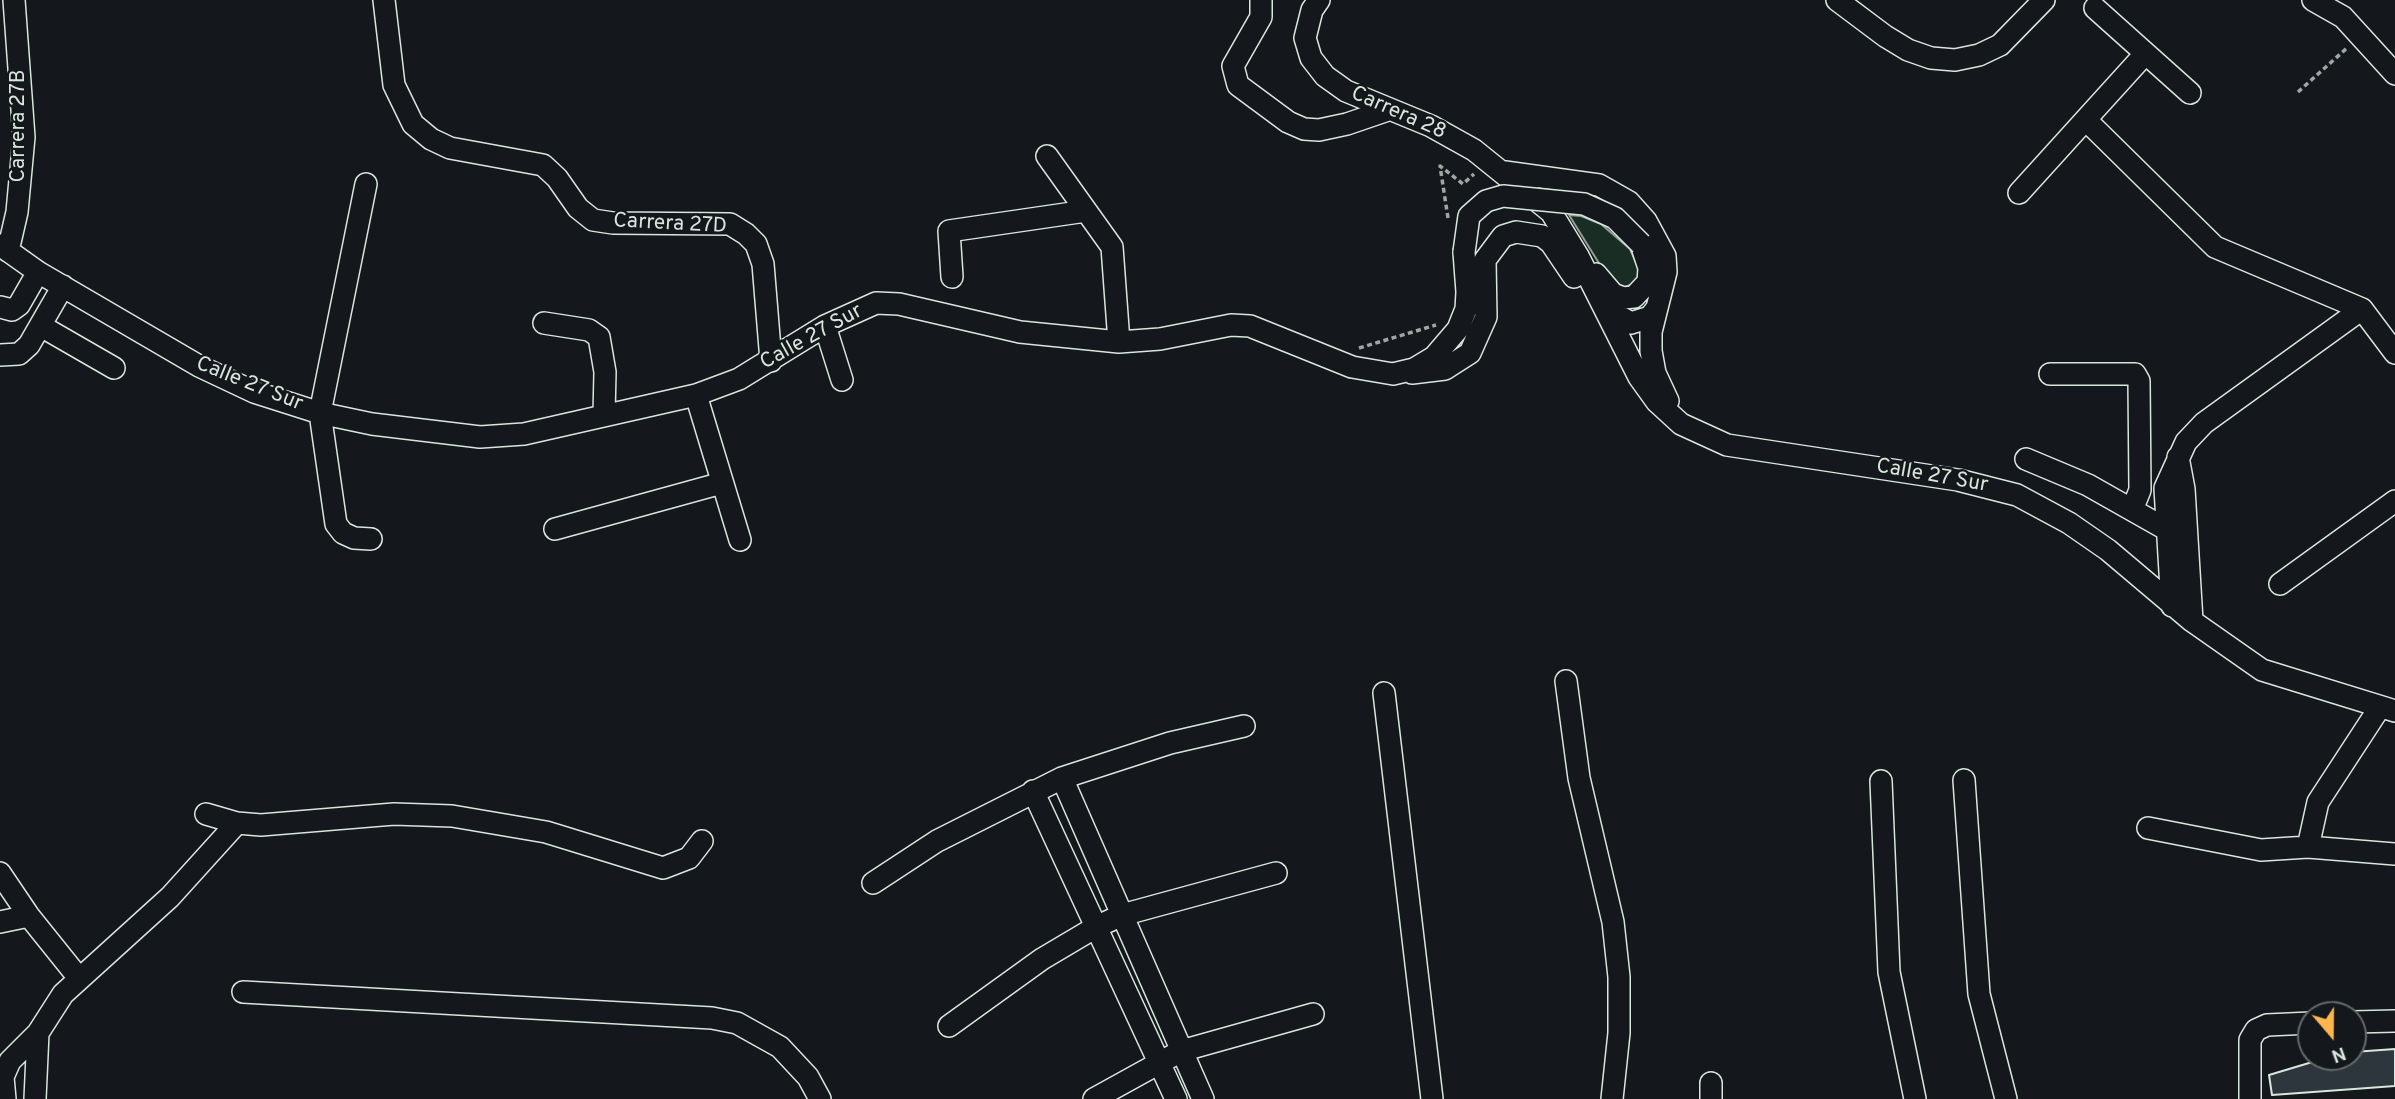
<!DOCTYPE html>
<html>
<head>
<meta charset="utf-8">
<style>
	body { margin:0 }
	#map { position:relative; width:2395px; height:1099px; overflow:hidden; background:#14181c; font-family:Overpass,sans-serif }
	canvas { display:block }
	.north { position:absolute; left:2297px; top:1001px; width:70px; height:70px; box-sizing:border-box; background:#14181c; border:2px solid #626a69; border-radius:50%; rotate:160deg; font-size:19px; font-weight:700; line-height:28px; text-align:center; color:#d8e6dc }
	.north::after { content:''; display:block; margin:auto; width:24px; height:32px; background:#ffb74d; clip-path:polygon(50% 0,100% 100%,50% 72%,0 100%) }
</style>
</head>
<body>
<div id="map">
<canvas width="2395" height="1099"></canvas>
<div class="north">N</div>
</div>
<script>
const ctx = document.querySelector('canvas').getContext('2d');
ctx.lineJoin = 'round';
function fillPath(path, color) { ctx.fillStyle = color; ctx.fill(path, 'evenodd'); }
const poly = rows => new Path2D(rows.map(r => 'M' + r).join(''));
function trace(path, color, width, dash) { ctx.strokeStyle = color; ctx.lineWidth = width; ctx.lineCap = dash ? 'butt' : 'round'; ctx.setLineDash(dash || []); ctx.stroke(path); }
function drawText(font, color, halo, rows, align = 'center') {
  ctx.font = font + ' Overpass,sans-serif'; ctx.lineWidth = 5; ctx.setLineDash([]); ctx.textBaseline = 'middle'; ctx.strokeStyle = halo; ctx.fillStyle = color; for (const [text, x, y, turn = 0] of rows) {
    ctx.save(); ctx.translate(x, y); ctx.rotate((+turn || 0) * Math.PI / 180); ctx.textAlign = isNaN(turn) ? turn : align; if (halo) ctx.strokeText(text, 0, 0); ctx.fillText(text, 0, 0); ctx.restore();
  }
}
const green = poly([
	[1569,215,1581,216,1601,224,1630,249,1641,274,1634,284,1621,288,1610,281,1569,215]
]);
fillPath(green, '#1a2d24');
trace(green, '#939e99', 2);
const building = poly([
	[2395,1049,2395,1086,2272,1095,2269,1075,2329,1057,2353,1057,2353,1052,2395,1049]
]);
fillPath(building, '#2c363c');
trace(building, '#d8e6dc', 2);
const minor = poly([
	[384,0,394,85,413,124,431,139,450,148,543,165,557,178,578,208,593,220,613,223,730,224,746,234,756,244,763,264,771,361],
	[1261,0,1261,17,1233,66,1238,85,1288,122,1304,129,1319,130,1347,124,1388,110],
	[1319,0,1312,10,1305,38,1311,58,1325,76,1346,91,1431,126,1474,150,1551,212,1578,256,1639,377,1657,402,1681,424,1727,445,1958,480,2017,495,2069,523,2108,550,2192,621,2262,670,2395,711],
	[1837,0,1885,36,1908,50,1931,58,1955,60,1979,55,2000,45,2044,0],
	[2313,0,2343,17,2395,74],
	[2095,8,2190,93],
	[2087,121,2215,247,2362,309,2395,353],
	[1047,156,1112,247,1119,342],
	[1505,172,1599,185,1629,202,1646,221,1665,256,1666,272,1651,332,1651,351,1655,373,1668,401],
	[366,184,320,413,336,524,343,533,354,538,371,539],
	[2019,193,2145,54],
	[0,245,38,272,199,366,254,392,320,413,372,424,480,437,524,434,696,395,739,379,825,326,876,303,899,304,1020,332,1119,342,1160,339,1231,325,1250,326,1352,367,1393,374,1414,369,1434,357,1458,329,1466,309,1467,292,1464,252],
	[8,251,17,212,24,137,14,0],
	[1596,274,1613,294,1623,298,1634,297,1648,282,1649,268,1641,244],
	[952,277,949,231,1086,211],
	[0,307,12,310,19,305,38,272],
	[1606,309,1631,323,1650,317,1657,308],
	[544,323,589,330,599,337,605,372,604,415],
	[41,326,114,368],
	[825,326,842,380],
	[0,355,19,354,29,345,63,286],
	[1412,373,1445,369,1470,353,1486,317,1485,260,1503,236,1516,232,1542,236,1551,243,1574,277],
	[2050,374,2135,374,2139,381,2140,490,2132,510],
	[696,395,740,540],
	[2178,457,2184,489,2192,621],
	[2026,459,2088,485,2187,541],
	[555,529,722,483],
	[2280,584,2395,501],
	[2172,606,2165,488,2186,442,2204,423,2362,309],
	[1566,681,1579,778,1613,922,1619,977,1619,1033,1612,1099],
	[1384,693,1432,1099],
	[1062,778,1203,1099],
	[1964,780,1979,994,2006,1099],
	[1881,781,1889,972,1915,1099],
	[1033,791,1176,1099],
	[206,814,237,823,261,825,394,814,452,816,546,832,663,868,689,858,702,841],
	[2148,828,2261,850,2308,847,2395,854],
	[2308,847,2318,802,2380,707],
	[0,873,29,916,78,977],
	[873,883,937,841,1062,778,1170,743,1244,726],
	[0,922,29,916],
	[243,992,712,1018,737,1023,780,1047,808,1077,820,1099],
	[2353,1022,2395,1021],
	[949,1026,1042,959,1096,927,1122,915,1276,873],
	[5,1099,3,1077,10,1061,38,1033,63,994,170,897,237,823],
	[35,1099,38,1033],
	[1094,1099,1181,1051,1313,1014],
	[1711,1099,1711,1083],
	[2250,1099,2250,1040,2256,1030,2267,1025,2311,1023]
]);
trace(minor, '#d8e6dc', 24);
trace(poly([
	[2298,92,2347,48],
	[1448,218,1440,166,1463,184,1474,174],
	[1359,348,1436,325]
]), '#9da8a2', 3.5, [5, 3.5]);
trace(minor, '#14181c', 21);
const minorBridge = poly([
	[1464,252,1469,216,1486,201,1503,196,1584,204,1615,218,1641,244]
]);
trace(minorBridge, '#d8e6dc', 24, []);
trace(minorBridge, '#14181c', 21);
drawText('21px', '#d8e6dc', '#14181c', [
	["Carrera 28",1398,114,24],
	["Carrera 27B",20,126,-90],
	["Carrera 27D",670,225,3],
	["Calle 27 Sur",812,338,-29],
	["Calle 27 Sur",249,385,22],
	["Calle 27 Sur",1932,477,10]
]);
</script>
</body>
</html>
